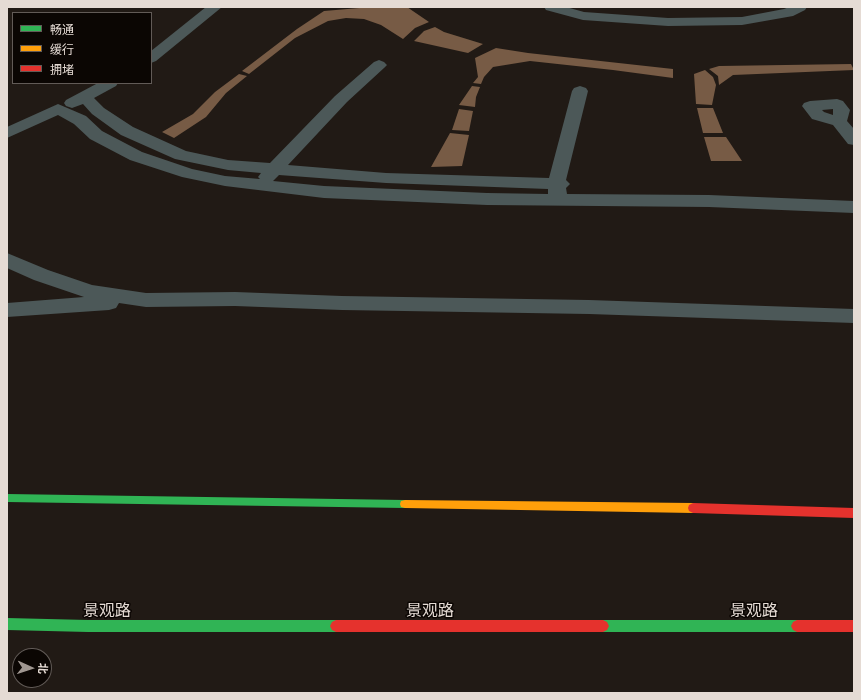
<!DOCTYPE html>
<html>
<head>
<meta charset="utf-8">
<style>
	body { margin:0 }
	#map { position:relative; width:861px; height:700px; overflow:hidden; background:#211a15; font-family:"Playfair Display","Noto Sans SC",serif }
	canvas { display:block }
	.frame { position:absolute; inset:0; border:8px solid #e5dbd4; pointer-events:none }
	.legend { position:absolute; left:12px; top:12px; width:140px; height:72px; box-sizing:border-box; background:#0b0603; border:1px solid #625b57; margin:0; padding:5px 7px; list-style:none; font-size:12px; color:#e5dbd4 }
	.legend li { display:flex; align-items:center; gap:8px; height:20px }
	.legend b { width:20px; border:1px solid #625b57 }
	.north { position:absolute; left:12px; top:648px; width:40px; height:40px; box-sizing:border-box; background:#0b0603; border:1px solid #625b57; border-radius:50%; rotate:93deg; font-size:11px; font-weight:700; line-height:16px; text-align:center; color:#e5dbd4 }
	.north::after { content:''; display:block; margin:auto; width:14px; height:18px; background:#a09791; clip-path:polygon(50% 0,100% 100%,50% 72%,0 100%) }
</style>
</head>
<body>
<div id="map">
<canvas width="861" height="700"></canvas>
<div class="frame"></div>
<ul class="legend">
<li><b style="height:5px;background:#30b455"></b>畅通</li>
<li><b style="height:5px;background:#ff9f0a"></b>缓行</li>
<li><b style="height:5px;background:#e5322d"></b>拥堵</li>
</ul>
<div class="north">北</div>
</div>
<script>
const ctx = document.querySelector('canvas').getContext('2d');
ctx.lineJoin = 'round';
function fillPath(path, color) { ctx.fillStyle = color; ctx.fill(path, 'evenodd'); }
const poly = rows => new Path2D(rows.map(r => 'M' + r).join(''));
function drawText(font, color, halo, rows, align = 'center') {
  ctx.font = font + ' "Playfair Display","Noto Sans SC",serif'; ctx.lineWidth = 3; ctx.setLineDash([]); ctx.textBaseline = 'middle'; ctx.strokeStyle = halo; ctx.fillStyle = color; for (const [text, x, y, turn = 0] of rows) {
    ctx.save(); ctx.translate(x, y); ctx.rotate((+turn || 0) * Math.PI / 180); ctx.textAlign = isNaN(turn) ? turn : align; if (halo) ctx.strokeText(text, 0, 0); ctx.fillText(text, 0, 0); ctx.restore();
  }
}
fillPath(poly([
	[371,7,407,7,429,22,415,28,403,39,381,25,364,19,346,18,328,21,295,38,249,74,242,71,297,29,324,11],
	[435,27,444,32,483,44,468,53,414,41,424,31],
	[496,48,528,53,673,69,673,78,613,70,530,61,493,67,484,77,481,84,473,83,478,77,475,58],
	[851,64,854,70,733,75,719,85,718,76,709,69,719,66],
	[705,70,713,77,716,85,712,105,696,104,694,74],
	[239,74,247,76,226,93,206,117,174,138,162,132,193,114,215,92],
	[472,86,480,87,476,97,475,107,459,105],
	[697,108,713,108,723,133,703,133],
	[459,109,473,111,469,131,452,130],
	[450,133,469,135,462,166,431,167],
	[704,137,726,137,742,161,711,161]
]), '#775b45');
fillPath(poly([
	[206,7,222,7,156,61,151,63,151,51,206,7],
	[544,7,566,7,584,12,668,18,742,17,784,9,789,7,807,7,805,10,793,16,742,25,668,26,583,20,546,10,544,7],
	[379,60,384,62,387,65,384,68,347,102,288,165,386,173,549,178,572,91,574,88,580,86,586,88,588,91,566,180,570,184,566,188,567,194,709,195,854,201,854,213,709,207,487,205,324,198,225,186,182,177,130,160,90,139,74,124,58,115,7,138,7,127,58,104,86,116,102,131,142,152,192,169,225,176,260,179,258,177,261,173,228,170,175,159,121,135,92,114,83,104,72,108,66,106,64,103,66,100,98,83,118,83,116,86,94,98,104,108,133,127,186,151,228,160,270,163,335,96,374,62,379,60],
	[279,175,386,183,548,189,548,194,487,193,324,186,273,181,279,175],
	[837,99,843,101,850,110,847,121,854,129,854,145,848,144,833,125,812,119,802,106,804,103,810,101,837,99],
	[833,109,833,115,824,112,822,110,833,109],
	[7,253,48,270,92,285,146,293,235,292,342,296,589,300,854,309,854,323,589,314,342,310,235,306,146,307,119,303,116,308,109,310,7,317,7,303,84,297,34,280,7,268,7,253]
]), '#4c5858');
fillPath(poly([
	[7,494,405,500,409,501,410,504,409,507,405,508,7,502,7,494],
	[7,618,88,620,336,620,340,622,342,626,340,630,336,632,88,632,7,630,7,618],
	[603,620,797,620,801,622,803,626,801,630,797,632,603,632,599,630,597,626,599,622,603,620]
]), '#30b455');
fillPath(poly([
	[405,500,693,503,697,505,698,508,697,511,693,513,405,508,401,507,400,504,401,501,405,500]
]), '#ff9f0a');
fillPath(poly([
	[693,503,854,508,854,518,693,513,689,511,688,508,689,505,693,503],
	[336,620,603,620,607,622,609,626,607,630,603,632,336,632,332,630,330,626,332,622,336,620],
	[797,620,854,620,854,632,797,632,793,630,791,626,793,622,797,620]
]), '#e5322d');
drawText('16px', '#e5dbd4', '#0b0603', [
	["景观路",107,611],
	["景观路",430,611],
	["景观路",754,611]
]);
</script>
</body>
</html>
